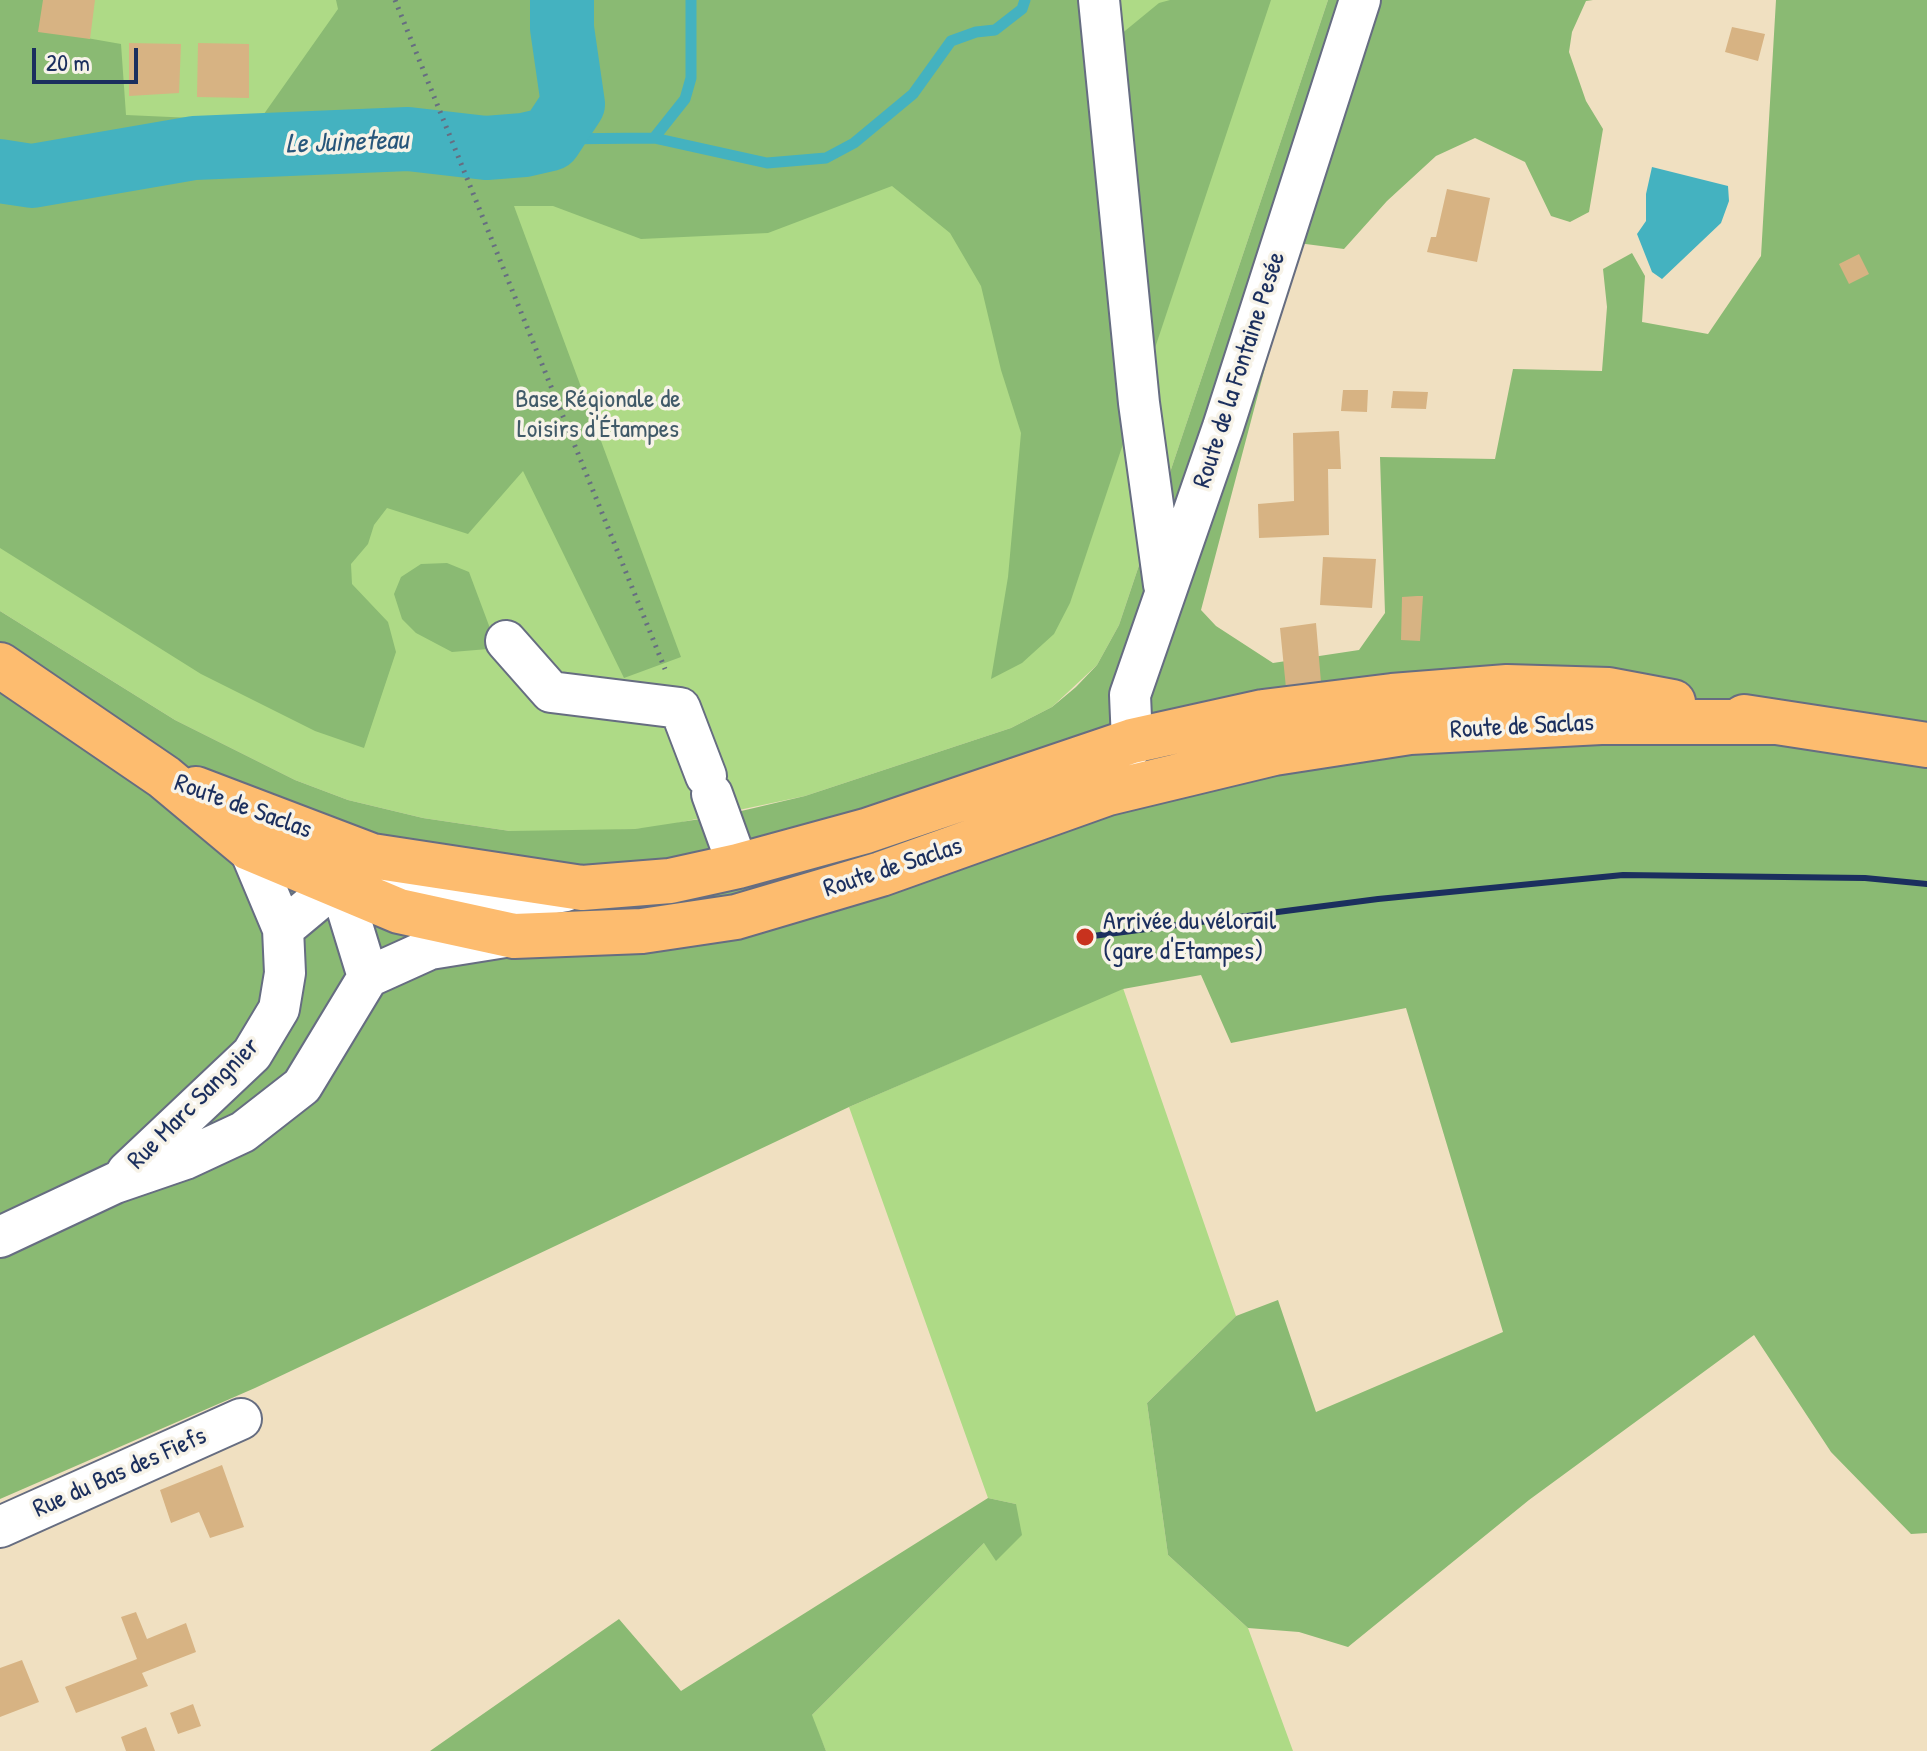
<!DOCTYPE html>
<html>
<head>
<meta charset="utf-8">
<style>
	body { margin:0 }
	#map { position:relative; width:1927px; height:1751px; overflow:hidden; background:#f0e0c1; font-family:"Patrick Hand",sans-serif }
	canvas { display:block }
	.scale { position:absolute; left:32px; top:48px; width:106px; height:36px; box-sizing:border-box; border:4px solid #1b2f5e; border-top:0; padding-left:10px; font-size:24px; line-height:28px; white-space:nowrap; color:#1b2f5e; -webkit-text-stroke:6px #f7f3e8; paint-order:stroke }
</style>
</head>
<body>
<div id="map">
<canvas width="1927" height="1751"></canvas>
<div class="scale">20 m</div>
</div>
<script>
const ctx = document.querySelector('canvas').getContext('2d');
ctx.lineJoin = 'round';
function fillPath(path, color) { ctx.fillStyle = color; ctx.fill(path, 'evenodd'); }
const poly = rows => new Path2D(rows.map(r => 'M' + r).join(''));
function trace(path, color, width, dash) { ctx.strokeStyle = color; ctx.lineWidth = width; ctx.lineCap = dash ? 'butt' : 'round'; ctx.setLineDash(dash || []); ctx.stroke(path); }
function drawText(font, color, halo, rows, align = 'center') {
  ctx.font = font + ' "Patrick Hand",sans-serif'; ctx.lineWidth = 7; ctx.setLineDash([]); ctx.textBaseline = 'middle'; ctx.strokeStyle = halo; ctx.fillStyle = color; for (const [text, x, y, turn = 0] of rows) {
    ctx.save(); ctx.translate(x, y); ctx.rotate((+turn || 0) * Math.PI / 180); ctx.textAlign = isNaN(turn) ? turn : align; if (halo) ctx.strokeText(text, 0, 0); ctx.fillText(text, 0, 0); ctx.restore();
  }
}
fillPath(poly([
	[0,0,1328,0,1119,625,1097,665,1052,707,1011,728,805,796,654,828,578,832,510,831,423,818,348,800,295,780,175,720,0,611],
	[1123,988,1236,1316,1147,1403,1168,1555,1248,1628,1293,1751,826,1751,811,1716,984,1543,1016,1504,988,1498,849,1107]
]), '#aeda86');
fillPath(poly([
	[0,0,44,0,41,30,121,44,126,115,259,121,338,9,336,0,1082,0,1120,35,1159,3,1170,0,1271,0,1070,603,1054,634,1022,663,991,679,1008,577,1021,433,1001,370,981,286,950,233,892,186,768,233,641,239,553,206,514,206,681,657,624,678,523,471,468,534,387,508,374,525,368,544,351,564,352,584,388,622,396,652,364,748,315,731,201,674,0,548],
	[1328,0,1593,0,1586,1,1572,32,1569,52,1586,101,1603,129,1589,212,1570,222,1551,216,1525,162,1475,138,1436,156,1387,201,1344,249,1298,243,1201,610,1216,626,1273,663,1359,650,1385,613,1380,457,1495,459,1513,369,1602,371,1607,307,1603,269,1632,253,1645,276,1642,322,1708,334,1761,256,1776,0,1927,0,1927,1533,1911,1534,1831,1452,1754,1335,1529,1500,1348,1647,1299,1632,1248,1628,1168,1555,1147,1403,1236,1316,1278,1300,1316,1412,1503,1332,1406,1008,1231,1043,1201,975,1123,989,849,1107,255,1388,0,1499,0,1257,7,1253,0,1226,0,611,175,720,295,780,348,800,423,818,510,831,635,829,720,816,805,796,1011,728,1052,707,1076,687,1097,665,1119,625],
	[447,563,469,572,494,639,488,649,452,652,416,633,402,619,394,594,401,577,421,564],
	[988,1498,1016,1504,1022,1535,996,1561,984,1543,812,1715,826,1751,430,1751,619,1619,681,1691]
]), '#8aba73');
fillPath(poly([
	[1652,167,1728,186,1729,201,1721,223,1662,279,1652,272,1637,234,1646,221,1646,194]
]), '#44b2c0');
trace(poly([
	[654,138,685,99,691,78,691,0],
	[550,139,654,138,767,163,826,158,854,143,913,94,951,41,976,32,995,30,1022,9,1025,0]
]), '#44b2c0', 11);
trace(poly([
	[0,171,32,176,194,148,408,139,486,148,524,145,550,139,573,104,562,28,562,0]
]), '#44b2c0', 64);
fillPath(poly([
	[43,0,95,0,90,39,38,32],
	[1732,27,1765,34,1758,61,1725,52],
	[129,43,181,44,179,93,129,96],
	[198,43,249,44,249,98,197,97],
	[1447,189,1490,198,1477,262,1427,252,1431,237,1436,237],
	[1859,254,1869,274,1849,284,1839,264],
	[1343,390,1368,390,1367,412,1341,411],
	[1393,391,1428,392,1426,409,1391,408],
	[1339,431,1341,469,1328,469,1329,535,1259,538,1258,504,1294,501,1293,433],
	[1323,557,1376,559,1372,608,1320,605],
	[1417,596,1423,596,1420,641,1401,640,1402,597],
	[1316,623,1321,682,1286,688,1280,628],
	[222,1465,244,1527,210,1538,199,1512,171,1523,160,1490],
	[136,1612,147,1639,186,1623,196,1652,142,1673,148,1686,76,1713,65,1687,137,1659,121,1617],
	[22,1660,39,1702,0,1717,0,1668],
	[193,1704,201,1726,178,1734,170,1713],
	[146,1727,155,1751,126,1751,121,1737]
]), '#d7b383');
const minor = poly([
	[1099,0,1139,403,1164,585],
	[506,641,551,692,680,708,706,776],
	[1121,768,1132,741,1130,695,1223,427,1360,0],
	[712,794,738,866],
	[334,866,368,977],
	[283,929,319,899,369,879,504,902,566,891],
	[127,1172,252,1054,279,1009,285,973,283,929,249,848],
	[0,1237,115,1183,185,1159,243,1132,302,1086,368,977,430,949,505,937],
	[0,1527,241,1419]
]);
const major = poly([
	[0,665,164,777,249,848,399,911,514,936,642,931,736,917,881,874,1108,793,1274,753,1410,732,1601,722,1772,722],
	[1744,717,1927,745],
	[196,789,372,856,582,888,670,881,738,866,866,831,1132,741,1263,712,1392,696,1507,687,1609,690,1673,702]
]);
trace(minor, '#666d81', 44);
trace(major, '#666d81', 48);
trace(poly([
	[395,0,665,669]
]), '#666d81', 5, [2, 6]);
trace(minor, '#fff', 40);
trace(major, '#fdbc6f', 44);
trace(poly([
	[1085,937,1378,899,1623,875,1865,878,1927,884]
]), '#1b2f5e', 6);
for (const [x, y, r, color] of [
	[1085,937,10,"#c8321e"]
]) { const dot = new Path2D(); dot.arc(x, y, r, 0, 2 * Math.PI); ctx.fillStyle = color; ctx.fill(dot); trace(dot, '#f7f3e8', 3); }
drawText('26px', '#1b2f5e', '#f7f3e8', [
	["Route de la Fontaine Pesée",1240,370,-72],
	["Route de Saclas",1522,727,-3],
	["Route de Saclas",243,807,20],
	["Route de Saclas",893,868,-18],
	["Rue Marc Sangnier",194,1104,-45],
	["Rue du Bas des Fiefs",120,1473,-24]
]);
drawText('26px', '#405a68', '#f7f3e8', [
	["Base Régionale de",598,400],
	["Loisirs d'Étampes",598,430]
]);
drawText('26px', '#1b2f5e', '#f7f3e8', [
	["Arrivée du vélorail",1103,922],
	["(gare d'Etampes)",1103,952]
], 'left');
drawText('italic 28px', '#27567b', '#f7f3e8', [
	["Le Juineteau",347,143,-2]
]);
</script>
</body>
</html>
